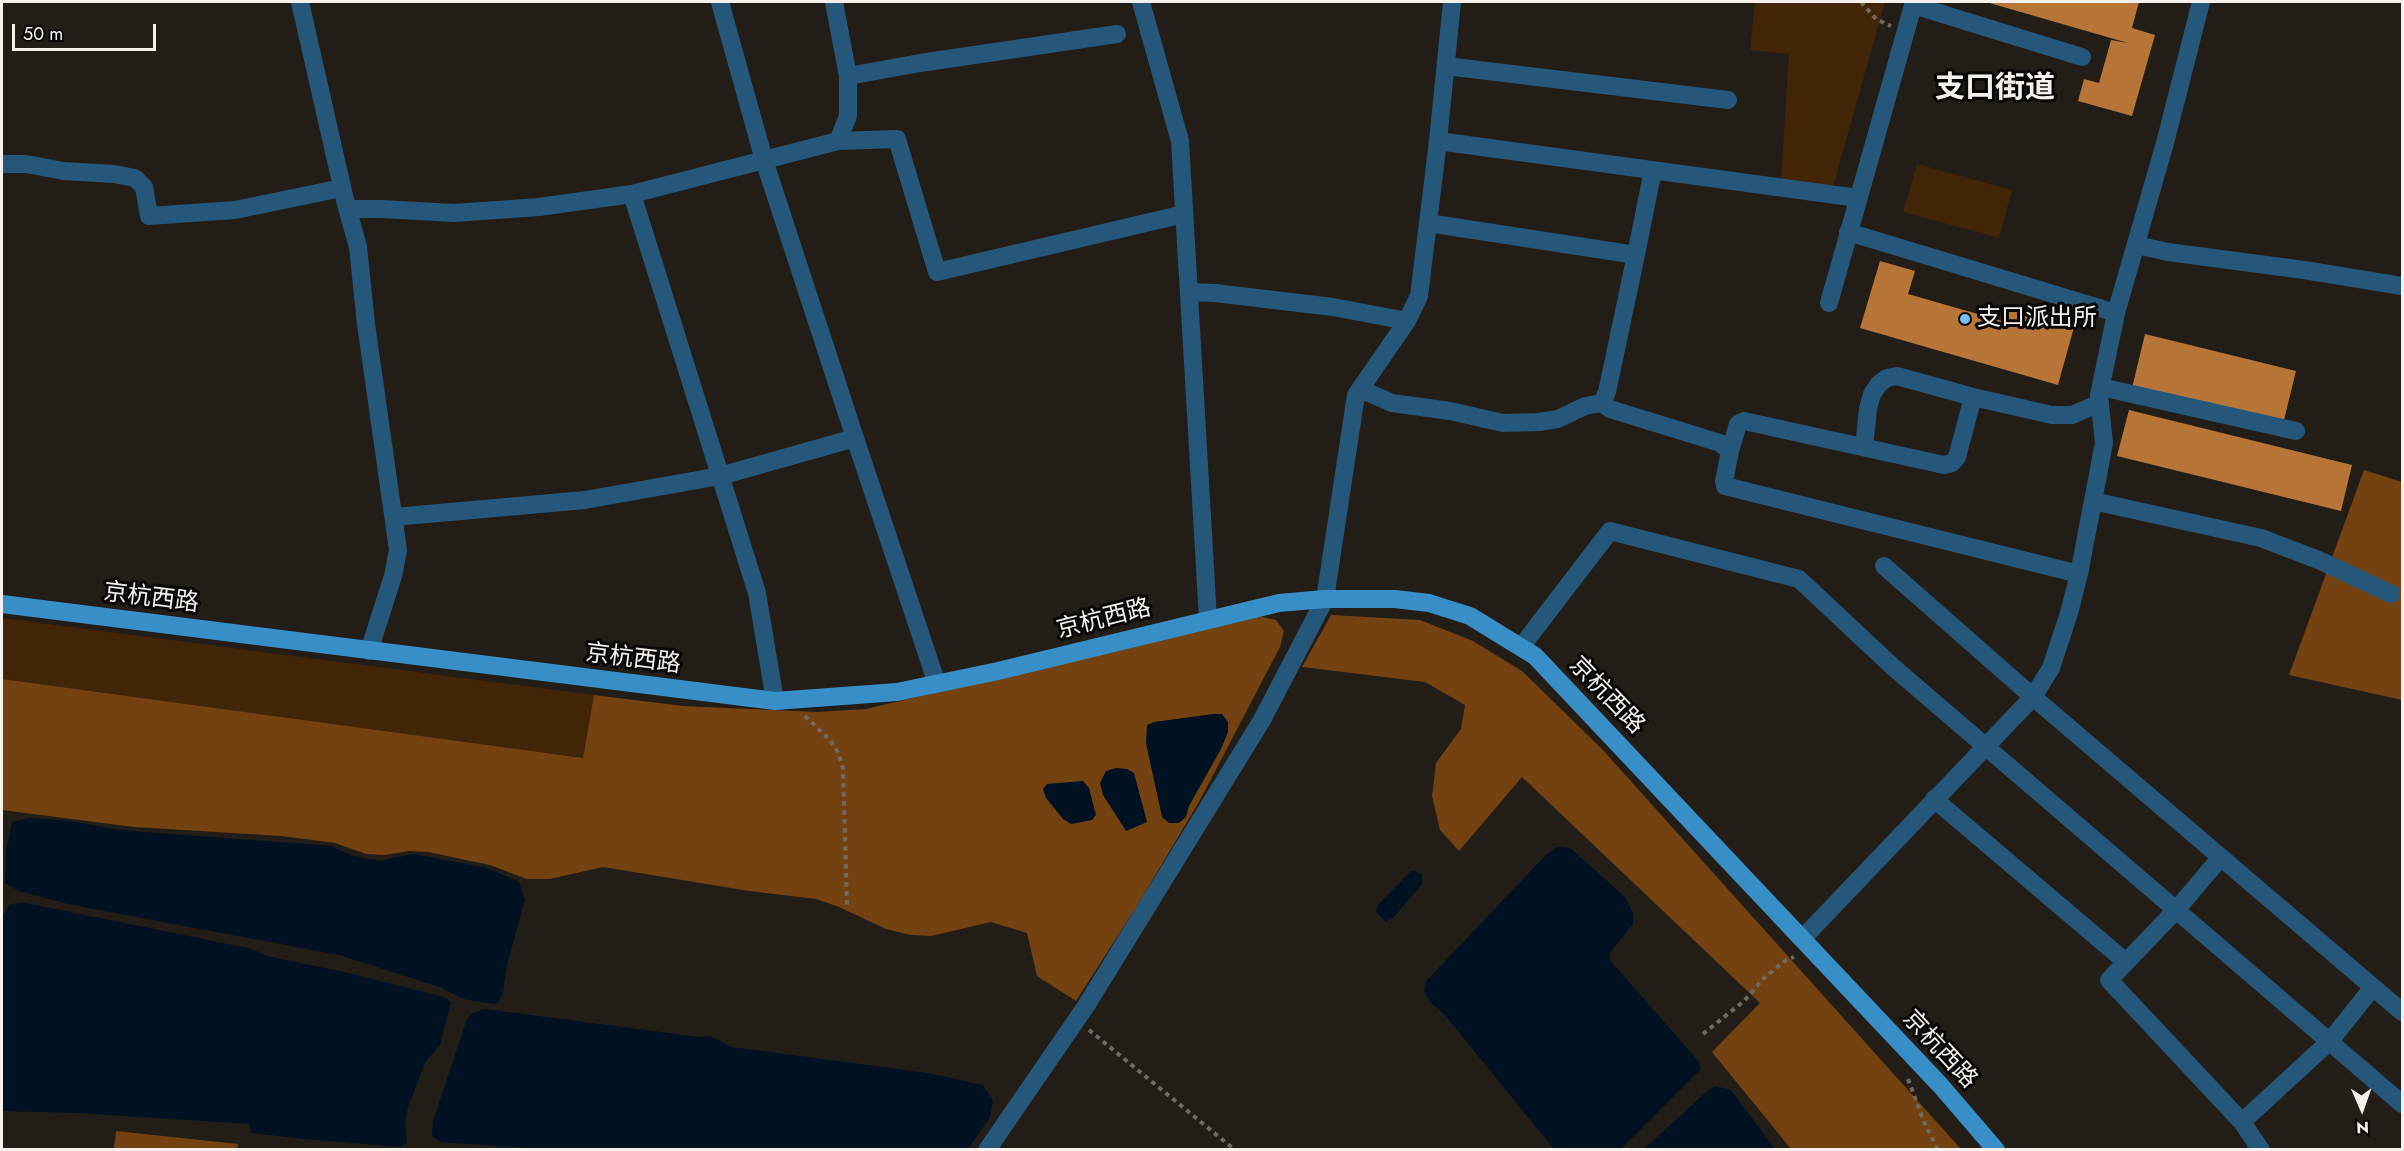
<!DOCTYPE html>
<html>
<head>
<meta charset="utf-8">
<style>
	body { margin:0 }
	#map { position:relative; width:2404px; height:1151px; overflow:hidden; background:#231d17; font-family:Jost,sans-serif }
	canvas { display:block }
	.frame { position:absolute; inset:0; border:3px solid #f5f0ec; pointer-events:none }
	.north { position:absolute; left:2332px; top:1079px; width:60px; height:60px; -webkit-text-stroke:4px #0a0806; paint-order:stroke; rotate:178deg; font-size:16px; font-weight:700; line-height:24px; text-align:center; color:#f5f0ec }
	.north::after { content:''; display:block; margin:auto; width:21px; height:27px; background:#f5f0ec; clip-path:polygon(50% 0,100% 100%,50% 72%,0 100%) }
	.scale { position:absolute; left:12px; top:24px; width:144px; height:27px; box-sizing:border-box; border:3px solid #f5f0ec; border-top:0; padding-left:8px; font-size:18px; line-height:21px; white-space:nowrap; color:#f5f0ec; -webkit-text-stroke:4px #0a0806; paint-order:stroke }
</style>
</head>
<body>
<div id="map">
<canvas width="2404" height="1151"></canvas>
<div class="frame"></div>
<div class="north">N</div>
<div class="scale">50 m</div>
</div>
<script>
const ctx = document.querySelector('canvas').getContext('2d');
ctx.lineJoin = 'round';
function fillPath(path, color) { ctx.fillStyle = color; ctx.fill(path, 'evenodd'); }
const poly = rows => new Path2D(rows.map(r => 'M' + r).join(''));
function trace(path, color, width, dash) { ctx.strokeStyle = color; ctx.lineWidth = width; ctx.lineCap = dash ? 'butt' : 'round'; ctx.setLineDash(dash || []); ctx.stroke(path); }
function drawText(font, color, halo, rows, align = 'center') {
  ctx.font = font + ' Jost,"Noto Sans SC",sans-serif'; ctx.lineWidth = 6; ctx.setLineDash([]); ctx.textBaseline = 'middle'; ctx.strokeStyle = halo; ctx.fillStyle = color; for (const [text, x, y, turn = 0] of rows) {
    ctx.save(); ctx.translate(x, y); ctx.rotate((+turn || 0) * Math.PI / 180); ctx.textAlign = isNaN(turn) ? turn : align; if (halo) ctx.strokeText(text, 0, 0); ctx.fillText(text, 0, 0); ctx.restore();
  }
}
fillPath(poly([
	[1755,2,1885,2,1833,186,1781,179,1789,54,1750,50],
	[1917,164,2012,190,1999,238,1903,212],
	[2,618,594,695,583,758,2,679]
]), '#422507');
fillPath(poly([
	[2364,470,2402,482,2402,700,2289,675],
	[1331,615,1420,620,1473,641,1522,671,1602,749,1961,1149,1791,1149,1712,1052,1760,1003,1522,777,1459,851,1440,830,1432,796,1436,763,1461,729,1465,705,1425,682,1302,667],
	[1258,616,1276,620,1284,631,1280,647,1199,802,1137,906,1076,1001,1037,976,1027,933,991,922,931,936,911,935,886,929,839,907,816,899,749,891,603,867,550,879,527,879,490,865,428,852,409,851,385,855,366,854,335,843,282,836,134,827,2,810,2,679,583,758,594,695,683,706,817,712,866,709],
	[116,1131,238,1144,237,1150,114,1149]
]), '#734210');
fillPath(poly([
	[1213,714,1222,714,1228,722,1228,732,1221,749,1189,806,1186,817,1179,823,1169,823,1162,817,1146,743,1147,725,1154,722],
	[1116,768,1127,769,1134,773,1147,822,1126,831,1103,795,1100,783,1106,771],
	[1083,781,1089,788,1096,815,1092,820,1071,824,1063,819,1046,798,1043,789,1047,784],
	[30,818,71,821,119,830,331,846,353,856,379,861,414,854,487,868,519,882,525,899,506,969,503,994,497,1004,478,1002,461,998,440,987,339,955,68,904,19,891,5,883,6,851,12,822],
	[1557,847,1570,848,1625,897,1633,913,1633,924,1610,953,1610,960,1699,1062,1700,1070,1621,1149,1554,1149,1444,1014,1429,1001,1424,991,1427,980,1547,854],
	[1412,870,1422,874,1422,884,1394,917,1386,922,1376,912,1378,905],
	[21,902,252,949,267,956,348,973,444,997,451,1002,440,1045,426,1061,408,1107,405,1126,407,1143,399,1147,304,1139,252,1133,249,1124,80,1113,2,1111,2,917,9,905],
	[485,1009,699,1037,710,1036,732,1047,928,1073,983,1085,993,1101,990,1117,968,1149,554,1150,440,1142,432,1136,433,1121,467,1019,472,1013],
	[1715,1086,1731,1090,1775,1149,1644,1149,1704,1094]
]), '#001121');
fillPath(poly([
	[1986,2,2139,2,2132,28,2155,35,2132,116,2078,101,2084,79,2099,83,2111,40,2128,43],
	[1880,261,1915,271,1908,294,2002,321,2006,307,2074,327,2058,385,1860,328],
	[2145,334,2296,371,2283,424,2132,388],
	[2129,410,2352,465,2341,511,2117,456]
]), '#b77537');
trace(poly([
	[1861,2,1876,19,1891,26],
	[805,716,830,740,839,754,843,769,847,906],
	[1089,1030,1235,1150],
	[1703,1034,1744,1001,1764,978,1786,960,1794,957],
	[1908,1079,1924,1122,1938,1150]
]), '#706a65', 4, [4.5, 4.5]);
trace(poly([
	[300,2,345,200,358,247,366,324,398,550,393,576,369,651],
	[720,2,764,160,855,438],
	[1141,2,1180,141,1208,619],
	[1913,5,2082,57],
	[1446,66,1728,100],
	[848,76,920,63,1117,34],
	[838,141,897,139,937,272,1184,214],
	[1438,141,1858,198],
	[2,164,26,164,64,171,114,174,135,178,144,187,149,216,235,210,342,188],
	[347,209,382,209,454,213,539,207,632,194],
	[1428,223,1636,255,1653,170],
	[1848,232,2116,313],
	[2136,245,2168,252,2304,270,2402,286],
	[1189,292,1215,293,1333,307,1407,321],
	[1829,303,1914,2],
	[2101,387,2296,431],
	[1360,389,1392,403,1450,411,1503,423,1539,422,1558,419,1585,406,1602,403,1610,409,1720,443,1730,451],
	[1973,397,1957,457,1952,463,1944,465,1744,421,1738,424,1730,451,1724,481,1725,486,2079,574],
	[1602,403,1607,392,1636,255],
	[1864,447,1868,409,1872,394,1879,384,1887,378,1897,376,1973,397,2052,415,2072,415,2100,403],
	[2093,501,2261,538,2321,561,2391,594],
	[394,517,585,500,720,476,855,438,937,684],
	[1884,566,2033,697,2402,1012],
	[1521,647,1610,531,1799,579,1893,667,2402,1104],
	[775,701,757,593,632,194,838,141,848,116,848,76,834,2],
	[1934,799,2126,962],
	[2221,857,2177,909,2109,980,2242,1122,2330,1041,2373,987],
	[1802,939,2033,697,2051,668,2069,613,2079,574,2104,443,2099,395,2116,313,2165,143,2201,2],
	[2242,1122,2261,1150],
	[987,1150,1086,1006,1262,720,1325,599,1356,395,1407,321,1419,296,1438,141,1452,2]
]), '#25577a', 18);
trace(poly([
	[2,604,775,701,897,692,998,671,1279,603,1325,599,1395,599,1429,603,1470,616,1535,656,1941,1086,1996,1150]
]), '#388fc7', 18);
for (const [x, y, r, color] of [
	[1965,319,6,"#75c0f6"]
]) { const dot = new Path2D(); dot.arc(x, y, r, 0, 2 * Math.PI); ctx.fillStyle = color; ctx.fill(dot); trace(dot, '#0a0806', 2); }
drawText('24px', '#f5f0ec', '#0a0806', [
	["支口派出所",1977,319]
], 'left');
drawText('24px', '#f5f0ec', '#0a0806', [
	["京杭西路",151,599,7],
	["京杭西路",1104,620,-14],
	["京杭西路",633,660,7],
	["京杭西路",1606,696,46],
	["京杭西路",1939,1050,47]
]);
drawText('bold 30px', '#f5f0ec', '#0a0806', [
	["支口街道",1995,90]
]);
</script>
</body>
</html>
